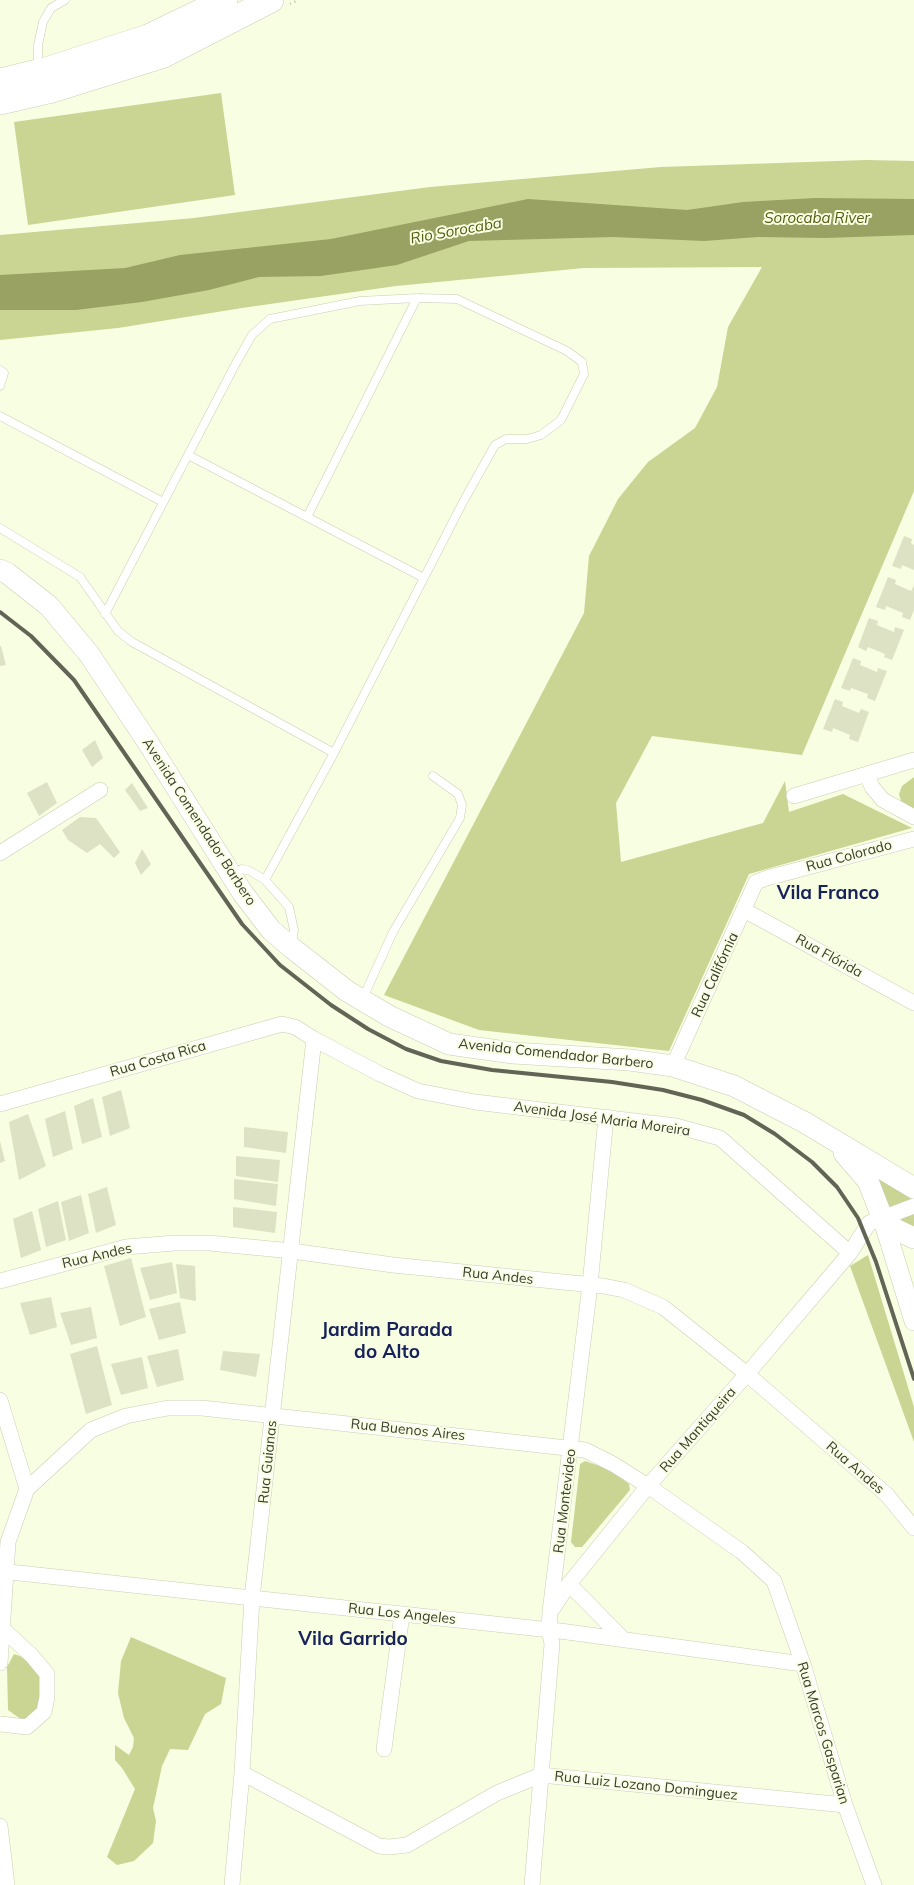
<!DOCTYPE html>
<html>
<head>
<meta charset="utf-8">
<style>
	body { margin:0 }
	canvas { display:block; background:#f8fee1 }
</style>
</head>
<body>
<canvas width="914" height="1885"></canvas>
<script>
const ctx = document.querySelector('canvas').getContext('2d');
ctx.lineJoin = 'round';
function fillPath(path, color) { ctx.fillStyle = color; ctx.fill(path, 'evenodd'); }
const poly = rows => new Path2D(rows.map(r => 'M' + r).join(''));
function trace(path, color, width, dash) { ctx.strokeStyle = color; ctx.lineWidth = width; ctx.lineCap = dash ? 'butt' : 'round'; ctx.setLineDash(dash || []); ctx.stroke(path); }
function drawText(font, color, halo, rows, align = 'center') {
  ctx.font = font + ' Mulish,sans-serif'; ctx.lineWidth = 4; ctx.setLineDash([]); ctx.textBaseline = 'middle'; ctx.strokeStyle = halo; ctx.fillStyle = color; for (const [text, x, y, turn = 0] of rows) {
    ctx.save(); ctx.translate(x, y); ctx.rotate((+turn || 0) * Math.PI / 180); ctx.textAlign = isNaN(turn) ? turn : align; if (halo) ctx.strokeText(text, 0, 0); ctx.fillText(text, 0, 0); ctx.restore();
  }
}
fillPath(poly([
	[221,93,235,195,28,225,14,122],
	[866,160,914,161,914,491,802,755,652,736,616,803,621,862,763,823,785,781,789,812,843,794,912,828,749,874,669,1051,479,1030,384,995,584,613,589,556,618,499,648,462,695,428,717,387,728,327,762,267,584,268,396,286,242,308,118,328,0,340,0,235,194,218,430,187,661,167],
	[914,777,914,810,901,801,899,794,902,786],
	[856,1156,914,1193,914,1228,901,1225],
	[868,1255,914,1407,914,1442,850,1266],
	[585,1461,611,1470,629,1484,630,1490,582,1547,575,1547,571,1542,580,1464],
	[131,1637,226,1678,221,1704,205,1714,188,1750,170,1749,162,1766,153,1808,156,1821,153,1843,134,1861,117,1865,107,1857,135,1789,122,1768,115,1760,115,1745,129,1755,133,1747,134,1738,124,1718,118,1693,121,1661],
	[14,1654,25,1658,39,1674,41,1690,37,1713,22,1720,8,1710,7,1667]
]), '#cad493');
fillPath(poly([
	[815,198,914,199,914,235,825,238,758,237,704,241,613,237,469,241,397,265,321,276,259,277,209,290,142,302,76,310,0,310,0,275,125,268,180,255,331,239,528,199,687,210,743,202]
]), '#99a262');
fillPath(poly([
	[904,536,912,539,911,543,914,545,914,570,902,565,901,569,892,566],
	[888,577,896,580,895,584,911,591,914,585,914,610,910,620,902,617,903,613,886,606,885,610,876,607],
	[869,618,878,621,877,625,894,632,895,627,904,630,892,660,884,657,885,654,868,647,866,651,858,647],
	[0,646,1,646,6,665,0,666],
	[853,658,861,661,860,665,877,672,878,668,887,671,875,701,867,698,868,694,851,688,850,691,841,688],
	[835,699,843,702,842,706,859,713,861,709,869,712,858,742,849,739,850,735,833,728,832,732,823,729],
	[95,740,103,758,92,767,82,750],
	[47,782,57,803,39,816,27,793],
	[132,783,148,808,140,811,125,790],
	[80,817,96,818,120,852,114,858,100,844,87,853,68,840,62,830],
	[142,849,151,864,141,875,135,863],
	[121,1090,130,1128,110,1136,102,1097],
	[93,1098,102,1137,82,1144,74,1106],
	[65,1111,73,1149,53,1157,45,1119],
	[28,1114,46,1166,19,1180,9,1122],
	[244,1127,288,1132,286,1153,244,1147],
	[0,1141,5,1161,0,1163],
	[236,1156,280,1160,278,1182,236,1176],
	[234,1179,278,1184,276,1206,234,1199],
	[107,1187,116,1225,96,1233,88,1194],
	[81,1195,89,1233,69,1241,61,1202],
	[58,1201,66,1240,46,1247,38,1209],
	[233,1207,277,1212,275,1233,233,1227],
	[32,1211,41,1250,21,1258,13,1219],
	[131,1258,146,1317,120,1326,104,1266],
	[172,1262,177,1293,150,1300,140,1268],
	[176,1264,195,1266,196,1301,180,1298],
	[51,1297,57,1327,30,1335,20,1303],
	[180,1302,186,1333,159,1340,149,1309],
	[91,1307,97,1338,71,1345,60,1313],
	[97,1346,112,1405,86,1414,70,1354],
	[178,1349,184,1380,157,1387,147,1356],
	[223,1351,260,1354,256,1377,220,1370],
	[142,1357,148,1388,121,1395,111,1364]
]), '#dde2c5');
const service = poly([
	[38,69,38,45,43,22,51,8,65,0],
	[0,370,4,373,0,386],
	[0,416,163,502],
	[188,455,424,578],
	[307,517,417,298],
	[0,528,80,577,118,631,132,642,334,753],
	[105,614,235,365,252,335,270,319,360,301,417,298,457,299,567,351,582,362,584,374,561,420,541,435,527,439,506,439,495,445,463,502,334,753,265,880],
	[231,872,242,869,250,871,265,880,289,907,294,930,292,944],
	[363,998,393,932,460,818,462,805,458,794,433,776]
]);
const minor = poly([
	[867,774,872,787,883,800,914,817],
	[794,796,914,760],
	[0,853,100,790],
	[744,910,914,1003],
	[673,1066,756,882,767,878,914,839],
	[0,1104,282,1024,295,1027,314,1039,380,1074,418,1091,475,1102,676,1126,720,1138,850,1253,869,1223,914,1206],
	[0,1281,126,1247,175,1243,209,1243,292,1251,393,1265,603,1286,624,1290,663,1307,747,1374,887,1495,914,1528],
	[0,1400,27,1489,8,1542,0,1663],
	[27,1489,91,1430,126,1416,168,1408,202,1408,585,1450,613,1464,648,1486,742,1552,774,1581,803,1664,845,1805,874,1885],
	[0,1571,560,1631,803,1664],
	[569,1584,623,1639],
	[553,1608,569,1584,648,1486,747,1374,850,1253],
	[0,1724,27,1727,44,1712,47,1697,47,1674,32,1656,2,1628],
	[384,1749,402,1614],
	[242,1773,379,1846,389,1847,407,1845,497,1793,541,1775,845,1805],
	[0,1826,7,1885],
	[232,1885,242,1773,252,1598,314,1039],
	[532,1885,552,1644,549,1630,550,1612,590,1285,606,1117]
]);
const tertiary = poly([
	[882,1217,914,1321]
]);
const secondary = poly([
	[0,570,7,573,49,606,89,654,147,741,242,892,271,930,292,948,347,991,389,1016,449,1044,513,1053,630,1060,673,1066,734,1086,804,1122,914,1188],
	[844,1153,868,1181,882,1217,895,1229,914,1238]
]);
const trunk = poly([
	[0,81,46,70,148,37,225,0],
	[0,102,52,90,164,55,271,0]
]);
trace(service, '#c9ceb2', 9);
trace(minor, '#c9ceb2', 16);
trace(tertiary, '#c9ceb2', 20);
trace(secondary, '#c9ceb2', 22);
trace(trunk, '#c9ceb2', 26);
trace(poly([
	[290,4,298,0]
]), '#bec3ac', 2.5, [1, 4]);
trace(service, '#fff', 8);
trace(minor, '#fff', 15);
trace(tertiary, '#fff', 19);
trace(secondary, '#fff', 21);
trace(trunk, '#fff', 25);
trace(poly([
	[0,612,31,636,74,680,242,924,280,965,331,1005,368,1029,406,1049,441,1061,492,1070,612,1082,663,1090,702,1100,744,1115,775,1134,812,1162,837,1187,858,1218,876,1262,914,1379]
]), '#626556', 4);
drawText('14px', '#393b30', '#f8fee1', [
	["Avenida Comendador Barbero",199,822,57],
	["Rua Colorado",849,856,-15],
	["Rua Flórida",829,956,29],
	["Rua Califórnia",715,975,-65],
	["Avenida Comendador Barbero",556,1054,6],
	["Rua Costa Rica",158,1059,-16],
	["Avenida José Maria Moreira",602,1119,8],
	["Rua Andes",97,1256,-13],
	["Rua Andes",498,1276,6],
	["Rua Buenos Aires",408,1430,6],
	["Rua Mantiqueira",698,1430,-49],
	["Rua Guianas",268,1462,-84],
	["Rua Andes",855,1468,41],
	["Rua Montevideo",565,1501,-83],
	["Rua Los Angeles",402,1614,6],
	["Rua Marcos Gasparian",823,1733,73],
	["Rua Luiz Lozano Dominguez",646,1786,6]
]);
drawText('italic 15px', '#555c13', '#f8fee1', [
	["Sorocaba River",817,218],
	["Rio Sorocaba",456,231,-10]
]);
drawText('bold 19px', '#18225a', '#f8fee1', [
	["Vila Franco",828,893],
	["Jardim Parada",387,1330],
	["do Alto",387,1352],
	["Vila Garrido",353,1639]
]);
</script>
</body>
</html>
